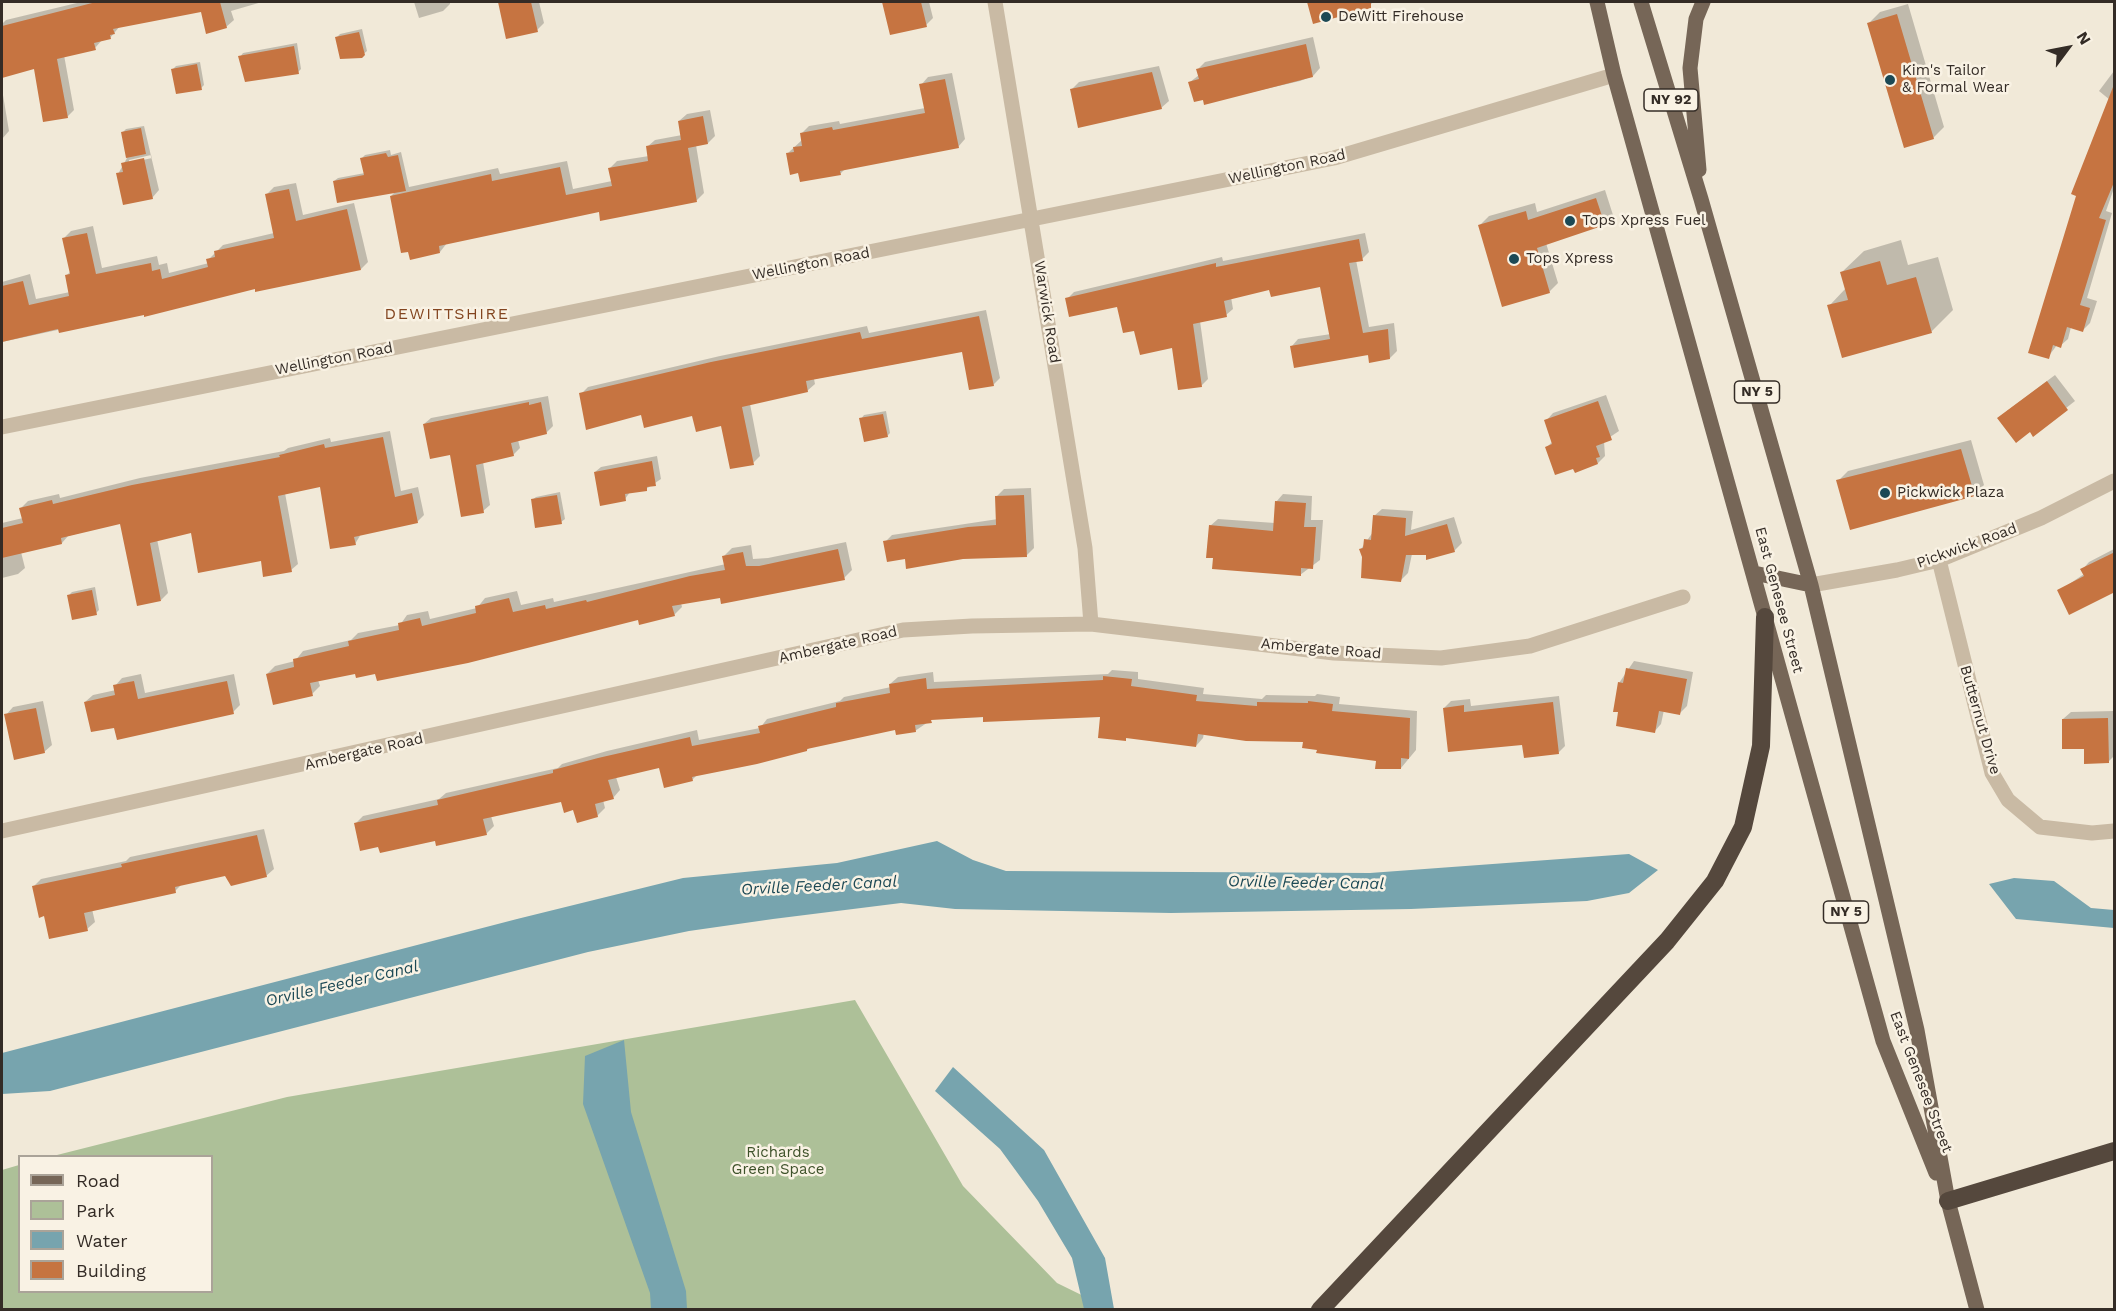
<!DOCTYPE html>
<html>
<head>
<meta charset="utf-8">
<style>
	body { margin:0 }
	#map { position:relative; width:2116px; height:1311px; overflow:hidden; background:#f1e9d8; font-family:"Work Sans",sans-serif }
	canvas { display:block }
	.frame { position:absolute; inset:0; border:3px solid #342c26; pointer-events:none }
	.legend { position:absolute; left:18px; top:1155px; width:195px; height:138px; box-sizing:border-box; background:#f9f2e4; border:2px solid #aaa398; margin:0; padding:8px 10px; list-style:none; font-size:18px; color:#342c26 }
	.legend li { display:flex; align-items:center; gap:12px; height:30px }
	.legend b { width:30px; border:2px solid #aaa398 }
	.north { position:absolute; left:2038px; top:18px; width:60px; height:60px; -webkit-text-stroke:4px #f9f2e4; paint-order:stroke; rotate:58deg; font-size:16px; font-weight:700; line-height:24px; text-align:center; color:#342c26 }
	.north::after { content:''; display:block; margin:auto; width:21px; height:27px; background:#342c26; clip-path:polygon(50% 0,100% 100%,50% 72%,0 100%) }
</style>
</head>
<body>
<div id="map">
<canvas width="2116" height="1311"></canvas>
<div class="frame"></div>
<ul class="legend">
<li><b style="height:8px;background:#766657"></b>Road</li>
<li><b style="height:16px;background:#adc098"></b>Park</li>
<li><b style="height:16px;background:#77a4ae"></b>Water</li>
<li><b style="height:16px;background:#c67441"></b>Building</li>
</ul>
<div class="north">N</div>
</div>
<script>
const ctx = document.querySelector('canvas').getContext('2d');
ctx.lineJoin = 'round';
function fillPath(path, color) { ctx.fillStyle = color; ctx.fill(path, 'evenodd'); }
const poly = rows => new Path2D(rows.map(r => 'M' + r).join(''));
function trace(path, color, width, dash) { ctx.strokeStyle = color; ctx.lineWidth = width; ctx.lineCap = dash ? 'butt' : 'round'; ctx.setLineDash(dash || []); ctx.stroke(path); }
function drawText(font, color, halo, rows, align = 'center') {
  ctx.font = font + ' "Work Sans",sans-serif'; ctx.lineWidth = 5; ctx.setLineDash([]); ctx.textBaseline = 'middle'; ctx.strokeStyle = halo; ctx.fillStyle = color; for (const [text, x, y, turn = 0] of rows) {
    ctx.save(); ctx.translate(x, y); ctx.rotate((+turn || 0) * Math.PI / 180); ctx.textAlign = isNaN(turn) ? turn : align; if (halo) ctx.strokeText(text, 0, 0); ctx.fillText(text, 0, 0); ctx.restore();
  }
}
fillPath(poly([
	[855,1000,963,1186,1057,1283,1110,1309,2,1310,2,1170,19,1165,20,1292,212,1292,212,1156,53,1156,287,1097]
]), '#adc098');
fillPath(poly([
	[937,841,973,860,1006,871,1370,873,1629,854,1658,870,1629,893,1587,901,1411,909,1171,913,955,909,901,903,773,919,689,931,588,952,50,1091,2,1094,2,1053,517,919,683,878,837,863],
	[2014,878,2054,881,2091,908,2114,910,2114,928,2016,919,1989,884],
	[624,1040,631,1112,686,1291,687,1309,651,1309,650,1293,583,1104,585,1056],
	[953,1067,1044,1150,1105,1258,1114,1309,1084,1309,1072,1258,1038,1201,1000,1149,935,1091]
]), '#77a4ae');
fillPath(poly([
	[81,2,262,2,231,11,234,20,226,27,202,11,120,26,110,38,102,40,95,48,64,55,74,110,67,117,35,67,2,76,2,24,6,20],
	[414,2,450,2,450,4,443,11,419,18],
	[501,2,539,2,544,23,537,30,499,3],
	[884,2,929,2,933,18,926,25,891,33],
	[1308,2,1373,2,1367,8,1314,22],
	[1908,4,1944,127,1933,138,1869,23,1880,12],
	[362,29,367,51,361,56,337,37,340,34],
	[1313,37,1320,68,1313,76,1300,81,1205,103,1190,82,1199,75,1198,69,1205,62],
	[297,43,301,69,298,72,240,57,243,53],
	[200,62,204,85,201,88,173,69,176,66],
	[1159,66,1169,101,1161,108,1072,89,1079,82],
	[2114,71,2114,188,2106,211,2112,213,2087,298,2097,301,2090,323,2083,330,2071,327,2068,339,2060,346,2057,345,2048,357,2110,100,2099,91],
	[952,73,965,139,958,147,846,168,840,174,799,171,788,153,802,140,801,134,809,126,839,121,840,124,925,108,921,85,928,77],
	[2,89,9,131,2,139],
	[710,110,715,136,708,143,696,145,704,193,697,200,600,210,447,243,440,252,391,196,396,191,334,181,338,178,365,173,362,158,365,155,390,150,391,155,401,152,409,187,498,168,500,174,567,161,573,189,612,181,610,168,617,161,649,156,647,147,655,140,682,135,679,121,687,114],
	[144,126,159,190,152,198,118,174,127,158,123,132,126,129],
	[151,155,152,158,129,163,129,160],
	[296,183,303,215,354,203,368,262,361,269,256,287,2,342,2,282,30,274,36,299,70,292,67,275,71,271,64,238,71,231,93,226,102,268,157,256,159,265,167,263,169,273,209,263,208,260,223,245,274,233,267,194,274,187],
	[1605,190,1613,215,1604,224,1546,243,1558,283,1549,292,1480,225,1489,216,1535,203,1537,212],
	[1365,233,1369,252,1362,259,1356,260,1369,327,1394,323,1397,351,1390,358,1292,346,1298,339,1331,334,1321,285,1270,289,1231,297,1233,309,1226,315,1200,321,1208,379,1201,386,1173,346,1135,329,1119,306,1067,299,1074,292,1222,257,1223,261],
	[1901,240,1908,265,1938,257,1953,310,1931,332,1829,306,1846,288,1842,272,1864,251],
	[986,310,1000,378,993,385,964,351,814,379,815,384,807,391,750,404,760,456,753,463,722,424,693,414,642,413,581,394,588,387,720,356,867,326,869,333],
	[2055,375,2075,401,2033,434,2007,411],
	[1606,395,1619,431,1604,441,1605,456,1598,463,1547,447,1553,441,1546,421,1553,413],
	[548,396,553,426,546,433,518,440,520,448,513,455,483,462,490,505,483,511,451,453,424,424,431,418],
	[886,411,890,433,887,436,861,419,864,415],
	[390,431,401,491,418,487,424,515,417,522,361,534,355,544,321,485,285,493,298,564,291,570,192,532,157,539,168,593,161,600,121,522,68,536,62,543,21,552,25,568,18,574,2,578,2,523,23,518,21,508,28,501,59,494,60,498,140,478,284,451,288,448,330,438,331,442],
	[1971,440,1984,485,1974,495,1838,481,1848,471],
	[657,456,661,479,646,489,630,492,625,499,595,472,601,467],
	[1031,488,1034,548,1026,556,906,558,885,542,892,535,998,519,997,496,1004,489],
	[560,492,565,519,561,522,532,500,536,497],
	[1283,494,1312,496,1311,520,1323,520,1320,560,1300,575,1210,526,1218,519,1275,523,1276,502],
	[1382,509,1413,511,1411,530,1454,517,1462,543,1454,551,1412,554,1408,573,1401,580,1364,557,1361,549,1373,532,1374,516],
	[846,542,852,570,844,578,681,603,682,607,674,615,639,618,376,672,356,672,318,680,320,686,312,694,267,674,275,666,295,661,303,651,351,640,358,633,400,625,407,615,428,611,430,619,477,608,485,598,517,591,521,605,553,598,554,602,726,564,724,556,732,548,751,545,753,559,768,558],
	[2114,549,2114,590,2059,591,2084,574,2082,570,2089,562],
	[95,587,99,610,96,613,69,595,72,592],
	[1634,661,1693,672,1687,706,1680,713,1664,710,1661,724,1654,732,1620,711,1619,683],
	[1112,670,1138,672,1138,679,1204,688,1203,694,1262,699,1266,695,1315,696,1317,694,1340,697,1339,704,1417,711,1416,750,1401,768,1377,760,1318,748,1305,741,1204,733,1203,738,1196,746,1128,737,1125,739,1101,715,934,718,915,731,896,728,811,746,807,750,698,774,692,780,660,766,616,777,620,790,613,798,603,800,605,808,597,816,574,808,562,800,491,816,494,826,486,834,379,845,356,823,363,816,439,799,446,793,558,768,562,764,607,751,697,730,699,740,760,728,767,719,840,701,844,697,891,687,890,684,898,677,933,672,934,682,1108,674],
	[141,674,145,693,234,674,240,705,233,712,115,726,85,702,93,695,116,690,115,686,122,678],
	[1559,696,1565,746,1558,753,1523,743,1444,708,1451,701,1470,699,1471,706],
	[43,701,52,745,44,752,6,715,13,707],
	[2114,711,2114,756,2108,762,2085,747,2063,719,2071,712],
	[264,829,274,869,266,876,225,875,182,884,175,891,92,909,95,922,87,929,45,914,34,886,41,879,126,861,130,857]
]), '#0003');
fillPath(poly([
	[96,2,220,2,227,28,206,34,201,12,113,29,115,34,110,35,111,39,94,43,96,50,57,59,68,118,43,122,34,69,2,78,2,26],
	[498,2,531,2,538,32,506,39],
	[882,2,921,2,927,27,890,35],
	[1307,2,1371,2,1371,8,1313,24],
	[1897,14,1934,139,1904,148,1867,23],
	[359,32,365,55,362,58,340,59,335,37],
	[1306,44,1313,77,1204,105,1203,100,1194,102,1188,82,1199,79,1196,69],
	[294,46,299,74,245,82,238,56],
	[197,64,202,90,176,94,171,69],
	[1152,72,1162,109,1078,128,1070,89],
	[945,79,959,148,840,171,841,175,800,182,798,173,790,175,786,153,794,152,793,147,802,146,800,133,832,127,833,130,925,113,919,84],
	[2113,87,2115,180,2099,218,2106,220,2080,305,2090,308,2083,332,2067,327,2061,348,2053,345,2049,359,2028,353,2076,196,2071,194],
	[703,116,708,144,688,148,697,202,600,221,599,212,439,246,440,253,410,260,408,252,401,253,390,196,491,174,492,181,560,167,566,195,612,186,608,168,648,161,646,146,681,140,678,121],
	[141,128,146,154,126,158,121,132],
	[386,153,388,157,398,155,406,191,337,203,333,181,364,175,360,158],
	[144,158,153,199,123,205,116,173,123,172,121,163],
	[289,189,296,221,347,209,361,270,255,292,255,289,144,317,144,315,59,333,58,329,2,342,2,286,23,281,29,305,69,296,65,275,70,274,62,238,87,233,96,274,151,263,152,271,160,269,162,279,208,267,206,259,215,257,214,251,274,238,265,194],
	[1596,198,1605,225,1537,248,1550,293,1502,307,1478,225,1526,211,1528,220],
	[1359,239,1363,261,1349,263,1363,333,1388,329,1390,359,1369,363,1368,355,1294,368,1290,346,1330,339,1320,287,1271,297,1269,290,1224,301,1227,317,1193,324,1202,387,1178,390,1172,348,1140,355,1134,331,1123,333,1117,307,1069,317,1065,298,1216,263,1216,267],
	[1880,261,1887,285,1916,277,1932,333,1842,358,1827,305,1848,300,1840,272],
	[979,316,994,386,969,390,962,352,806,381,808,392,742,407,754,465,730,469,721,426,696,432,692,416,644,428,641,415,586,430,579,393,711,362,860,332,862,339],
	[2047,381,2068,410,2033,437,2030,432,2016,443,1997,418],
	[1598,401,1612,440,1596,446,1600,457,1596,458,1598,464,1575,473,1573,469,1555,475,1545,447,1552,444,1544,420],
	[529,402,529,405,541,402,547,434,511,443,514,456,476,465,484,513,461,517,450,455,430,459,423,424],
	[883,414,888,437,864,442,859,418],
	[383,437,395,497,412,493,418,523,354,537,356,545,330,549,320,487,278,496,292,572,263,577,261,561,198,573,191,533,150,543,161,601,137,606,120,524,61,538,62,544,2,558,2,528,23,523,19,508,52,500,53,504,132,485,280,457,279,455,324,444,325,448],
	[1961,449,1975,496,1850,530,1836,480],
	[652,461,656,486,647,487,647,491,625,494,626,501,600,506,594,472],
	[557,495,562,524,535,528,531,499],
	[1024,495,1027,557,963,559,906,569,905,559,887,562,883,541,968,527,996,525,995,496],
	[1275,501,1306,503,1304,527,1316,527,1313,569,1301,568,1301,576,1212,569,1213,558,1206,558,1209,525,1273,531],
	[1373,515,1406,518,1405,536,1447,524,1455,552,1426,560,1426,555,1406,555,1401,582,1361,578,1362,557,1359,549,1363,548,1364,539,1371,540],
	[838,549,845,580,721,604,720,598,672,606,675,616,639,625,638,620,468,663,377,681,375,674,356,678,355,674,310,683,313,696,273,705,266,674,294,667,293,659,349,646,348,641,399,630,398,623,420,618,422,626,476,613,475,606,509,598,513,612,545,605,546,609,586,600,587,602,690,576,725,570,722,556,743,552,746,566,759,566],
	[2115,552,2115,592,2069,615,2057,590,2084,576,2080,569],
	[92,590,97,615,72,620,67,595],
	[1626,668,1687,679,1680,715,1659,711,1655,733,1616,726,1618,712,1613,712,1618,682,1623,683],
	[1103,676,1132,679,1131,686,1197,695,1196,701,1257,706,1257,702,1308,703,1308,701,1333,704,1332,711,1410,718,1409,759,1401,758,1401,769,1375,769,1376,761,1316,753,1317,750,1302,748,1303,742,1246,741,1198,734,1196,747,1126,738,1126,741,1098,738,1100,717,983,722,983,717,931,720,932,723,915,725,916,732,896,735,895,730,807,749,807,751,757,764,692,777,693,781,664,788,659,768,608,780,614,799,595,804,598,817,577,823,573,810,564,813,561,802,483,819,487,835,436,846,435,841,380,853,378,847,360,851,354,823,438,805,437,800,553,773,553,770,598,758,690,737,692,746,760,733,758,726,836,707,836,703,890,693,889,684,926,678,927,689,1103,680],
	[134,681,138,699,227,681,234,714,117,740,114,728,91,732,84,702,115,695,113,685],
	[1553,702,1559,754,1524,758,1522,745,1448,752,1443,708,1464,705,1464,712],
	[36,708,45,753,14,760,4,714],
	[2108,718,2109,763,2084,764,2084,749,2062,749,2062,719],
	[257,835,267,877,231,886,225,876,175,887,176,893,84,913,88,931,49,939,44,916,39,918,32,886,122,867,121,864]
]), '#c67441');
trace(poly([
	[995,2,1085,548,1091,624],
	[2,427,1334,158,1614,75],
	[1939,560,1992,773,2008,800,2040,827,2092,833,2114,831],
	[1811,585,1897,570,1939,560,2041,518,2114,481],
	[2,831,903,630,972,626,1091,624,1334,653,1441,658,1530,646,1683,597]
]), '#c9baa4', 15);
trace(poly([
	[1597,2,1614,75,1883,1041,1936,1173],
	[1641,2,1701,199,1811,585,1917,1030,1948,1201,1977,1310],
	[1699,170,1690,68,1696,19,1703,2],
	[1754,573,1811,585]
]), '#766657', 15);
trace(poly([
	[1948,1201,2114,1151],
	[1320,1310,1667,941,1715,881,1743,827,1761,746,1765,617]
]), '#55483d', 18);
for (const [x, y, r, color] of [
	[1326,17,6,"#1c4955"],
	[1890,80,6,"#1c4955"],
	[1570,221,6,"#1c4955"],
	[1514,259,6,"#1c4955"],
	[1885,493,6,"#1c4955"]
]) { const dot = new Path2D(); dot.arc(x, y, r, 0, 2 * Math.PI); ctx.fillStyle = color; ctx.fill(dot); trace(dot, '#f9f2e4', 2); }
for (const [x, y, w] of [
	[1671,100,54],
	[1757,392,45],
	[1846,912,45]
]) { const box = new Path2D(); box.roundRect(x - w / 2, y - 11, w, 22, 4.5); ctx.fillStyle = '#f9f2e4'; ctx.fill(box); trace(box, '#342c26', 1.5); }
drawText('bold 14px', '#342c26', null, [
	["NY 92",1671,100],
	["NY 5",1757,392],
	["NY 5",1846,912]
]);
drawText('15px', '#342c26', '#f9f2e4', [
	["DeWitt Firehouse",1338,17],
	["Kim's Tailor",1902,71],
	["& Formal Wear",1902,88],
	["Tops Xpress Fuel",1582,221],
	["Tops Xpress",1526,259],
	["Pickwick Plaza",1897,493]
], 'left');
drawText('15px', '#342c26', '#f9f2e4', [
	["Wellington Road",1287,167,-12],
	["Wellington Road",811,264,-11],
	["Warwick Road",1047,312,81],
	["Wellington Road",334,359,-11],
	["Pickwick Road",1967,546,-20],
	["East Genesee Street",1779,600,75],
	["Ambergate Road",838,645,-13],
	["Ambergate Road",1321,649,5],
	["Butternut Drive",1980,720,74],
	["Ambergate Road",364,752,-13],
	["East Genesee Street",1921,1082,69]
]);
drawText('15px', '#3e522a', '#f9f2e4', [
	["Richards",778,1153],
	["Green Space",778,1170]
]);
ctx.letterSpacing = '1.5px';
drawText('16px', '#83451f', '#f9f2e4', [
	["DEWITTSHIRE",447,314]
]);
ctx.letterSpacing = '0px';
drawText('italic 16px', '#1c4955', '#f9f2e4', [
	["Orville Feeder Canal",1306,883,1],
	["Orville Feeder Canal",819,886,-3],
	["Orville Feeder Canal",342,984,-13]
]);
</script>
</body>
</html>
